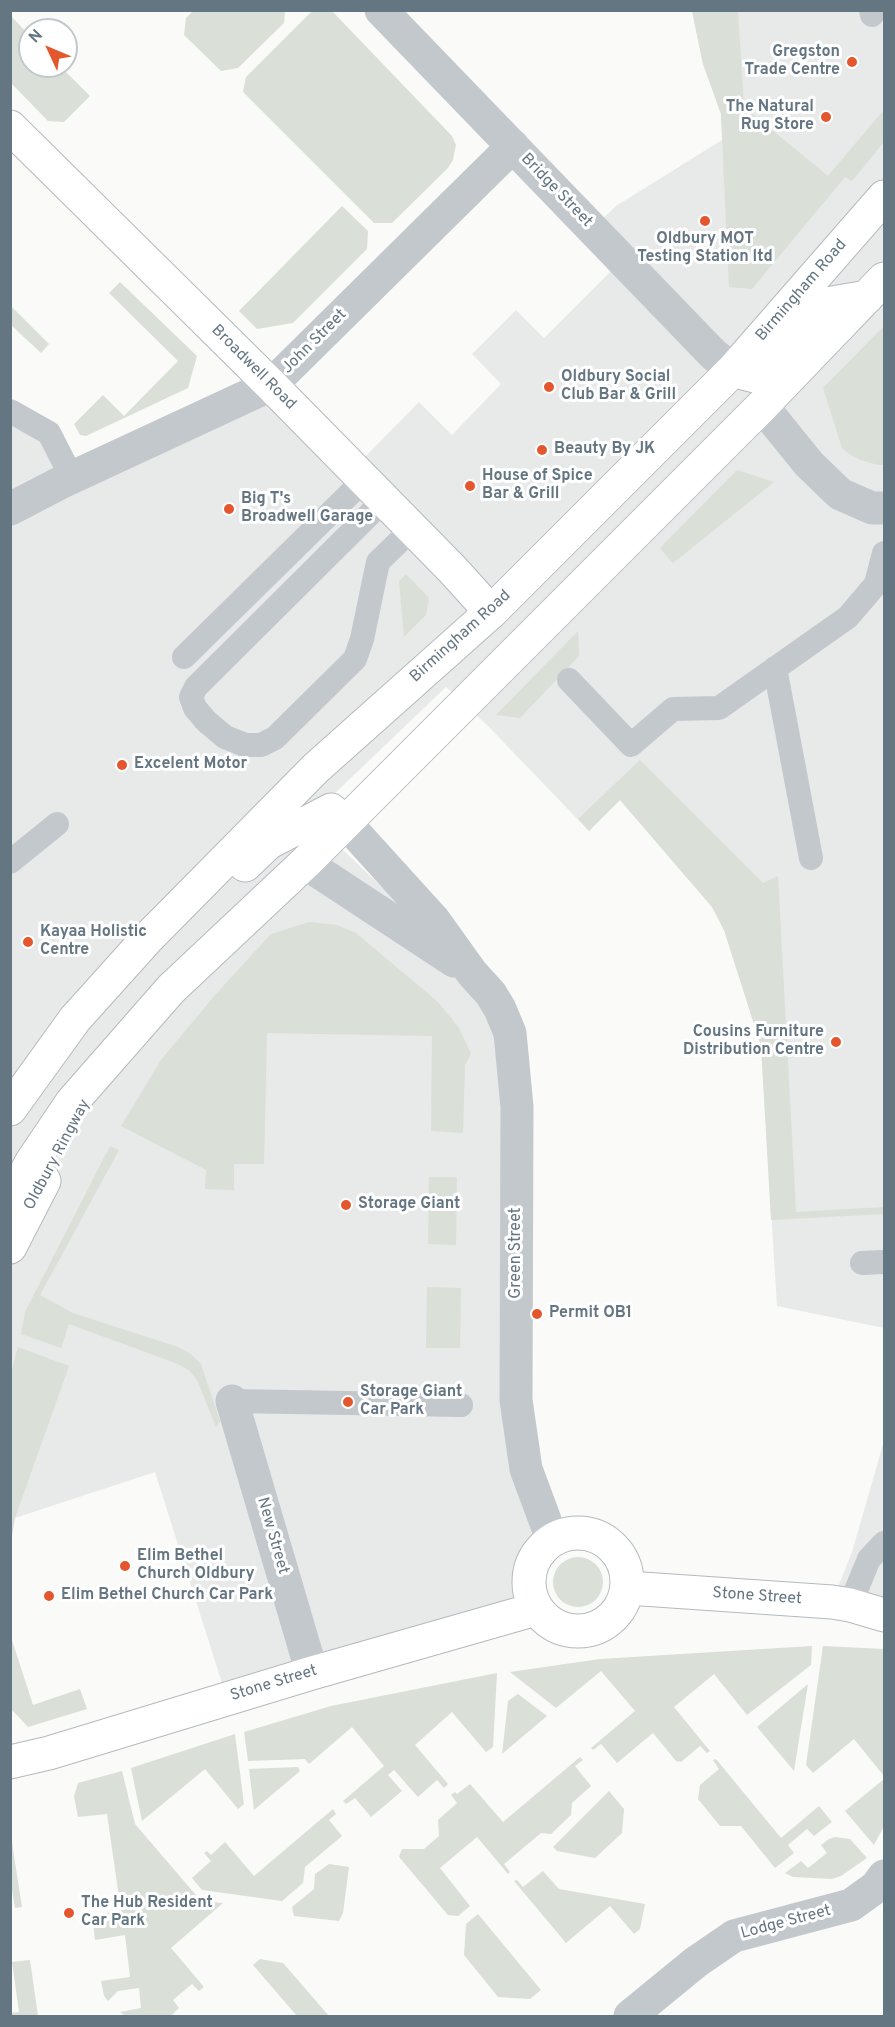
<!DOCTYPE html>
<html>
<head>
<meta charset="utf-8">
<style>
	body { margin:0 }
	#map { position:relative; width:895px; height:2027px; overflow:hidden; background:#fafaf8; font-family:Overpass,sans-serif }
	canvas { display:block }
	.frame { position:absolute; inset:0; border:12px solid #657683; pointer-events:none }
	.north { position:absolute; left:18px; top:18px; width:60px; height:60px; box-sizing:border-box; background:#fff; border:2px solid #c1c8cd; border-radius:50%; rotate:314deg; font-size:16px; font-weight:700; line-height:24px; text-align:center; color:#657683 }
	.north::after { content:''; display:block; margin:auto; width:21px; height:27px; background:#e4572e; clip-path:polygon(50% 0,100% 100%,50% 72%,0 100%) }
</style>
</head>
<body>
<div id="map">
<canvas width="895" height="2027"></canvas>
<div class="frame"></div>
<div class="north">N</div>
</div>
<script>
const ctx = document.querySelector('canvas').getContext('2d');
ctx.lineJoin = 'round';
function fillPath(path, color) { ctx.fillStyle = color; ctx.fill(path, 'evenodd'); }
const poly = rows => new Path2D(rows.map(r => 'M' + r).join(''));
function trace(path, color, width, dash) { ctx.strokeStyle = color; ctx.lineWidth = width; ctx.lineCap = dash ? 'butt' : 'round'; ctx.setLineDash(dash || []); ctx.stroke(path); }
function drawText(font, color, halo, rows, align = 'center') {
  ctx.font = font + ' Overpass,sans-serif'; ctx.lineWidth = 6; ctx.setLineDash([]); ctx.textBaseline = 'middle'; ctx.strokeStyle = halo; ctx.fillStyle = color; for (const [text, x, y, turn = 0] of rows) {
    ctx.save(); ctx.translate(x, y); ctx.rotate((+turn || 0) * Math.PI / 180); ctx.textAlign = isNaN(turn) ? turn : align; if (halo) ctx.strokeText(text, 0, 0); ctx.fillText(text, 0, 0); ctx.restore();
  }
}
fillPath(poly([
	[692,11,884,11,884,1328,777,1306,761,1046,724,930,712,907,620,800,589,831,487,725,446,687,309,818,473,973,500,1009,516,1400,552,1539,534,1558,528,1584,536,1609,227,1699,155,1472,15,1518,11,1517,10,411,49,433,72,477,271,385,353,469,419,402,452,435,501,384,472,354,516,310,544,338,622,260,592,229,616,206,722,140,721,114,703,64],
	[884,1441,884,1615,832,1602,852,1552]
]), '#e8e9e9');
fillPath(poly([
	[194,10,285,10,285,11,284,23,238,68,221,71,184,35,186,18],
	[313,10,332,11,452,136,456,145,453,160,448,168,392,223,374,223,243,92,246,77],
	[692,11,738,11,744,107,828,176,882,112,884,115,884,142,852,181,845,177,752,289,729,287,721,114,703,64],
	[11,16,30,36,30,66,60,66,90,96,64,122,48,121,11,83],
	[342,206,368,231,367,249,293,323,257,329,239,311],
	[120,282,197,356,188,388,86,436,80,435,74,424,103,395,124,416,178,361,109,293],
	[11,306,49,344,41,353,11,325],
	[884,326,884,465,878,465,860,460,849,454,842,448,823,388],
	[737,470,774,482,673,563,660,548],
	[406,574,429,598,426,615,404,637,399,581],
	[578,631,579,656,520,718,496,715],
	[640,760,763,883,778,876,796,1212,884,1207,884,1214,771,1220,761,1046,724,930,712,907,620,800,589,831,578,819],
	[309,922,337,925,356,933,438,1002,459,1028,471,1054,465,1065,463,1133,431,1131,432,1036,267,1033,264,1164,234,1164,234,1190,205,1189,206,1170,121,1126,161,1060,216,994,271,934],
	[110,1146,119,1150,40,1295,73,1313,178,1347,191,1354,201,1364,220,1421,216,1427,198,1382,190,1371,178,1364,69,1324,61,1348,21,1334,25,1312],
	[429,1177,457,1177,456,1245,428,1244],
	[427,1287,461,1288,460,1348,426,1348],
	[18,1347,69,1366,15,1518,11,1543,10,1377],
	'553 1582a25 25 0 1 1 50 0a25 25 0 1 1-50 0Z',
	[11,1637,33,1705,80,1689,87,1709,28,1727,11,1709],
	[812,1646,811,1665,747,1715,714,1674,674,1707,710,1751,707,1753,700,1746,681,1762,676,1761,653,1733,617,1763,601,1744,593,1750,591,1748,635,1711,601,1671,556,1708,510,1672,600,1659],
	[823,1646,884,1649,884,1776,854,1739,813,1773,806,1765],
	[497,1673,493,1747,486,1752,452,1712,415,1745,448,1784,444,1788,437,1780,418,1797,394,1770,388,1775,402,1791,371,1817,355,1798,346,1804,343,1801,384,1766,352,1727,309,1764,305,1759,248,1761,244,1732,331,1706],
	[808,1684,794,1771,757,1727],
	[518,1694,547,1716,502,1754,508,1701],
	[235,1734,244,1804,238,1809,205,1769,142,1821,131,1768],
	[580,1757,583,1760,575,1766,591,1786,572,1803,571,1815,551,1834,541,1833,504,1864,510,1872,508,1874,477,1837,440,1868,470,1906,458,1916,448,1915,399,1857,402,1849,424,1849,439,1836,438,1820,457,1803,451,1795,455,1792,457,1794,470,1784,503,1822],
	[716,1759,781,1838,819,1806,832,1822,814,1836,807,1829,788,1845,794,1853,775,1868,741,1826,720,1826,698,1799,700,1785,719,1769,713,1760],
	[298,1767,300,1771,254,1810,249,1769],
	[122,1771,135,1824,201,1901,223,1903,171,1948,204,1987,199,1991,192,1984,173,2000,179,2008,171,2016,125,2016,120,2012,141,2008,139,1988,118,1991,108,2001,104,1996,101,1981,130,1977,125,1935,95,1940,92,1915,121,1911,107,1814,78,1817,74,1796,78,1783],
	[884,1779,884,1826,874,1845,845,1811],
	[609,1791,624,1809,622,1833,595,1858,557,1851,553,1847],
	[333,1809,336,1814,329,1820,342,1836,305,1867,303,1883,282,1901,202,1890,192,1878,211,1861,204,1853,207,1851,211,1855,225,1842,254,1876],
	[10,1829,16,1869,22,1907,15,1908,10,1878],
	[835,1837,850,1839,867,1858,841,1876,832,1879,793,1877,785,1873,801,1861,808,1868,827,1853,821,1845,829,1839],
	[329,1864,349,1867,343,1913,339,1921,294,1916,292,1907,314,1889,315,1874],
	[543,1871,559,1889,645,1904,640,1929,634,1934,610,1906,566,1943,514,1881,517,1880,523,1887],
	[478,1914,541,1990,530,1999,498,1997,464,1955,466,1924],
	[260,1959,283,1963,329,2016,297,2016,253,1965],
	[30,1960,38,2016,11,2016,11,2013,19,2012,12,1962]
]), '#dadfd7');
const secondary = poly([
	[10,127,271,385,452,569,491,612],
	'529 1582a49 49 0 1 1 98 0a49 49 0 1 1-98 0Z',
	[628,1588,832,1602,850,1605,884,1615],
	[10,1762,49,1753,312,1673,536,1609]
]);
const primary = poly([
	[743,373,755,376,827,304,867,297],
	[245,865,268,843,331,810,345,822],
	[10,1109,75,1019,147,939,316,768,491,612,733,370,884,197],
	[10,1202,31,1163,72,1102,171,989,305,863,762,406,884,279],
	[10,1247,44,1181]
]);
trace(secondary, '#b3babf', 35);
trace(primary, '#b5babe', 35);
trace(poly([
	[871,10,872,15],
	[10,411,49,433,72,478],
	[384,500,196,687,191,697,195,708,206,721,225,737,245,745,261,745,275,738,355,659,362,639,378,562,412,529],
	[184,657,364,480],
	[775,668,811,858],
	[569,680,631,745,673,709,719,708,848,617,876,584,884,553],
	[10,862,57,824],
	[862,1263,884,1262],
	[232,1401,461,1405],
	[850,1605,869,1559,884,1543]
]), '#c3c8cc', 24);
trace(poly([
	[381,10,713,354,733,370],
	[762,406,809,464,840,494,872,508,884,508],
	[10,509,62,482,271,385,513,146],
	[345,822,434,920,472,973,491,994,500,1009,510,1033,517,1107,516,1400,526,1469,552,1539],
	[305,863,454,961],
	[232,1401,312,1673],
	[630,2016,696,1962,734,1936,851,1905,876,1887,884,1876]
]), '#c3c8cc', 33);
trace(secondary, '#fff', 33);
trace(primary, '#fff', 33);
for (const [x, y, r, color] of [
	[852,62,6,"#e4572e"],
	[826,117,6,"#e4572e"],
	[705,221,6,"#e4572e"],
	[549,387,6,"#e4572e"],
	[542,450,6,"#e4572e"],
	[470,486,6,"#e4572e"],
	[229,509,6,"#e4572e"],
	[122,765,6,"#e4572e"],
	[28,942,6,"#e4572e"],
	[836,1042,6,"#e4572e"],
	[346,1205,6,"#e4572e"],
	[537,1314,6,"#e4572e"],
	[348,1402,6,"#e4572e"],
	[125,1566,6,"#e4572e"],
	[49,1596,6,"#e4572e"],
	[69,1913,6,"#e4572e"]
]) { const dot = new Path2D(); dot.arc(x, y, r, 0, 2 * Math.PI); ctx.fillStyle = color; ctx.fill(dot); trace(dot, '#fff', 2); }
drawText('bold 16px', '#657683', '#fff', [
	["Gregston",840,53,"right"],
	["Trade Centre",840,71,"right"],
	["The Natural",814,108,"right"],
	["Rug Store",814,126,"right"],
	["Oldbury MOT",705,240,"center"],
	["Testing Station ltd",705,258,"center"],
	["Oldbury Social",561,378],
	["Club Bar & Grill",561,396],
	["Beauty By JK",554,450],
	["House of Spice",482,477],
	["Bar & Grill",482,495],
	["Big T's",241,500],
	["Broadwell Garage",241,518],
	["Excelent Motor",134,765],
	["Kayaa Holistic",40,933],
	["Centre",40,951],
	["Cousins Furniture",824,1033,"right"],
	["Distribution Centre",824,1051,"right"],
	["Storage Giant",358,1205],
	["Permit OB1",549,1314],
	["Storage Giant",360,1393],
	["Car Park",360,1411],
	["Elim Bethel",137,1557],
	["Church Oldbury",137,1575],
	["Elim Bethel Church Car Park",61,1596],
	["The Hub Resident",81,1904],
	["Car Park",81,1922]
], 'left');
drawText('16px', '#657683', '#fff', [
	["Bridge Street",556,191,46],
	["Birmingham Road",802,291,-49],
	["John Street",315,342,-45],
	["Broadwell Road",253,368,45],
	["Birmingham Road",461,637,-42],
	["Oldbury Ringway",58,1155,-62],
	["Green Street",517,1253,-90],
	["New Street",272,1536,74],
	["Stone Street",757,1597,4],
	["Stone Street",274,1684,-17],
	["Lodge Street",786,1923,-15]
]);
</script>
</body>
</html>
